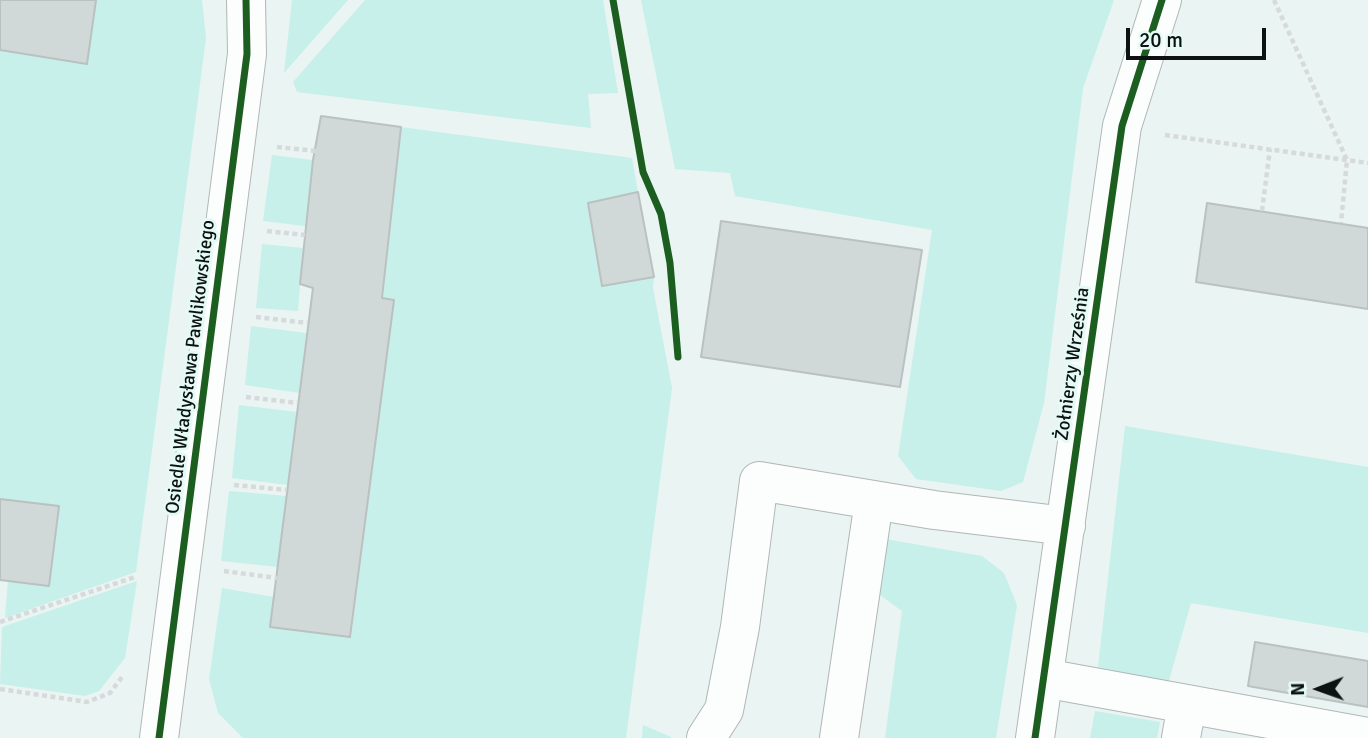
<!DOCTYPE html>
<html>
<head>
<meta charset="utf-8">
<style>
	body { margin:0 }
	#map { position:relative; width:1368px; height:738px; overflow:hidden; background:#eaf4f2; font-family:Signika,sans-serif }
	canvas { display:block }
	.north { position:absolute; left:1284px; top:654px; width:70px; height:70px; -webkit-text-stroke:5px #e5f9f5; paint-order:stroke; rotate:269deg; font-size:19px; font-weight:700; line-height:28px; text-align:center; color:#0b1211 }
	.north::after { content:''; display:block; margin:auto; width:24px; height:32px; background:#0b1211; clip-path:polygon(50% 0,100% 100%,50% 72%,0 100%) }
	.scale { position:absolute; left:1126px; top:28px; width:140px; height:32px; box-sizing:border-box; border:4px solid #0b1211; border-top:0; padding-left:9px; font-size:21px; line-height:24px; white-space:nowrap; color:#0b1211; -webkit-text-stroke:5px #e5f9f5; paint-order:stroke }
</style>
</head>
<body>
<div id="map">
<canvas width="1368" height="738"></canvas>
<div class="north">N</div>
<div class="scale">20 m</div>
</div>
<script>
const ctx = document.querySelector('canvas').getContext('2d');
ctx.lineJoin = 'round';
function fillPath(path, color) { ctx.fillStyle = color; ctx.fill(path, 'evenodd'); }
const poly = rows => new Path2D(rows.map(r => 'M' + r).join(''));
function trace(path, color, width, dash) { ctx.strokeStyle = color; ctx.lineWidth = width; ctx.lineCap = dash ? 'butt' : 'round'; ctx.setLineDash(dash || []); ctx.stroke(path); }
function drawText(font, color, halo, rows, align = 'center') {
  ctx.font = font + ' Signika,sans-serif'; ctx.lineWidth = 6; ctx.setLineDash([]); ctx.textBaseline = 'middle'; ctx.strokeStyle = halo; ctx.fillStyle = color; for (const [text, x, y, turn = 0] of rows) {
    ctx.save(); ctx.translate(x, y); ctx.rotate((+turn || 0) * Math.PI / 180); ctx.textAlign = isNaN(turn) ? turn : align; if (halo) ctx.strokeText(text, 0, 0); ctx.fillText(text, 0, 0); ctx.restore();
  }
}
fillPath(poly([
	[96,0,202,0,206,38,136,572,5,618,8,581,49,585,59,506,0,499,0,50,87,64],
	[292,0,348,0,284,73],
	[365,0,603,0,618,93,588,94,591,128,297,92,293,82],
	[641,0,1114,0,1083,88,1044,403,1023,482,1001,491,916,479,898,456,932,230,735,196,730,173,675,169],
	[401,127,632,158,638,192,588,203,602,286,654,277,653,288,672,388,626,738,243,738,218,713,209,679,222,588,274,597,271,627,351,637,394,301,383,298],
	[272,155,313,160,305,226,263,221],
	[262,244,303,248,298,311,256,308],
	[251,326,306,333,300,393,245,385],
	[239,405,297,412,288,485,232,478],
	[1125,426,1368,467,1368,633,1191,603,1168,684,1098,667],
	[229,491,287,496,278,567,221,561],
	[880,538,982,556,1004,573,1017,605,996,738,885,738,902,611,873,590],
	[137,581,125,658,99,691,85,696,0,684,2,627],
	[1095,711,1160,722,1157,738,1090,738],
	[643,725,671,737,671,738,642,738]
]), '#c6f0e9');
const building = poly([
	[0,0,96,0,87,64,0,50,0,0],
	[321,116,401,127,382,298,394,300,350,637,270,627,313,288,300,284,313,160,321,116],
	[638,192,654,277,602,286,588,203,638,192],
	[1207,203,1368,228,1368,309,1196,282,1207,203],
	[721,221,922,250,900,387,701,357,721,221],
	[0,499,59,506,49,586,0,580,0,499],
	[1255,642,1368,661,1368,707,1248,686,1255,642]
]);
fillPath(building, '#d1d9d8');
trace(building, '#bac1c0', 2);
const minor = poly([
	[1044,678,1368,737],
	[159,738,247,54,246,0],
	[706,738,724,710,740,627,759,481,934,510,1066,526],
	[839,738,874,501],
	[1035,738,1122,126,1162,0],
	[1181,738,1187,704]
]);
trace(minor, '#b0b7b6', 40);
trace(poly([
	[1274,0,1347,160,1341,223],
	[1165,135,1368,163],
	[277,147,316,151],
	[1262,211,1270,149],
	[267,231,305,235],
	[256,317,308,323],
	[246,397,298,403],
	[234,485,287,490],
	[224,571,277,578],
	[0,622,135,577],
	[0,689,87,702,110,693,122,677]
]), '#d7dada', 4.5, [5, 3.5]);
trace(minor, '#fcfdfd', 38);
trace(poly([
	[613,0,643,172,661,214,670,263,678,357],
	[159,738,247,54,246,0],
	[1035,738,1122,126,1162,0]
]), '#1b5e20', 7);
drawText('19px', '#0b1211', '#e5f9f5', [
	["Żołnierzy Września",1073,364,-82],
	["Osiedle Władysława Pawlikowskiego",191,367,-83]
]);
</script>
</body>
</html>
